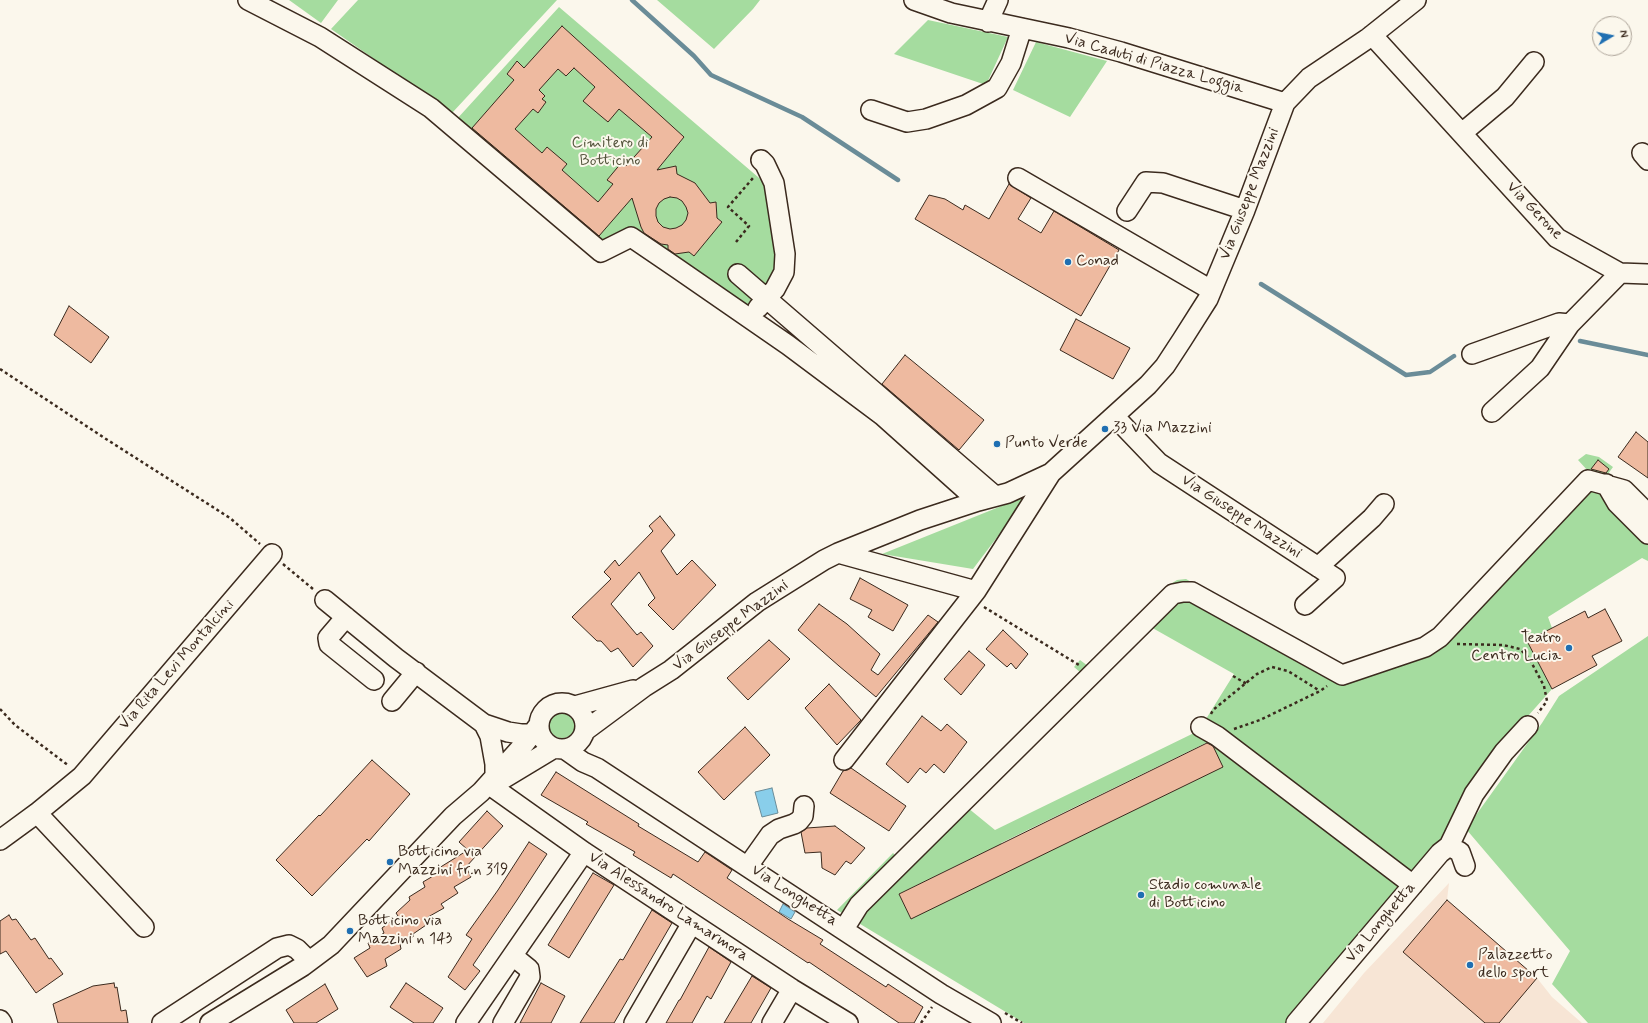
<!DOCTYPE html>
<html>
<head>
<meta charset="utf-8">
<style>
	body { margin:0 }
	#map { position:relative; width:1648px; height:1023px; overflow:hidden; background:#fbf7ec; font-family:Mynerve,sans-serif }
	canvas { display:block }
	.north { position:absolute; left:1592px; top:16px; width:40px; height:40px; box-sizing:border-box; background:#fbf7ec; border:1px solid #aea59a; border-radius:50%; rotate:80deg; font-size:11px; font-weight:700; line-height:16px; text-align:center; color:#3b2a1e }
	.north::after { content:''; display:block; margin:auto; width:14px; height:18px; background:#1f6fb2; clip-path:polygon(50% 0,100% 100%,50% 72%,0 100%) }
</style>
</head>
<body>
<div id="map">
<canvas width="1648" height="1023"></canvas>
<div class="north">N</div>
</div>
<script>
const ctx = document.querySelector('canvas').getContext('2d');
ctx.lineJoin = 'round';
function fillPath(path, color) { ctx.fillStyle = color; ctx.fill(path, 'evenodd'); }
const poly = rows => new Path2D(rows.map(r => 'M' + r).join(''));
function trace(path, color, width, dash) { ctx.strokeStyle = color; ctx.lineWidth = width; ctx.lineCap = dash ? 'butt' : 'round'; ctx.setLineDash(dash || []); ctx.stroke(path); }
function drawText(font, color, halo, rows, align = 'center') {
  ctx.font = font + ' Mynerve,sans-serif'; ctx.lineWidth = 4; ctx.setLineDash([]); ctx.textBaseline = 'middle'; ctx.strokeStyle = halo; ctx.fillStyle = color; for (const [text, x, y, turn = 0] of rows) {
    ctx.save(); ctx.translate(x, y); ctx.rotate((+turn || 0) * Math.PI / 180); ctx.textAlign = isNaN(turn) ? turn : align; if (halo) ctx.strokeText(text, 0, 0); ctx.fillText(text, 0, 0); ctx.restore();
  }
}
fillPath(poly([
	[1449,883,1447,900,1537,978,1552,997,1582,1023,1323,1023,1364,973]
]), '#f7e5d5');
fillPath(poly([
	[289,0,338,0,321,23],
	[358,0,557,0,452,113,331,29],
	[657,0,760,0,753,9,714,49],
	[559,7,765,183,779,272,746,306,634,231,600,249,456,120],
	[928,20,1008,37,986,85,894,54],
	[1036,42,1107,61,1070,117,1013,90],
	[1586,454,1599,457,1613,467,1608,474,1648,509,1648,561,1642,558,1548,617,1552,628,1527,641,1552,689,1520,725,1446,842,1285,1023,1024,1023,837,910,893,853,899,859,1081,673,1074,667,1080,660,1088,666,1166,587,1177,580,1186,579,1344,667,1415,644,1436,632,1588,471,1578,460],
	[1149,626,1234,674,1201,727,1194,733,995,830,968,808],
	[1210,741,1222,767,1013,869,1001,843],
	[995,847,911,919,899,894],
	[1029,495,973,569,882,554],
	[1648,636,1648,1023,1588,1023,1552,984,1570,951,1466,829,1542,723,1559,696],
	'549 725a13 13 0 1 1 26 0a13 13 0 1 1-26 0Z'
]), '#a5dc9f');
const water = poly([
	[772,788,778,813,762,817,755,792,772,788],
	[783,904,795,912,791,919,779,912,783,904]
]);
fillPath(water, '#89ceea');
trace(water, '#6a8c98', 1);
trace(poly([
	[632,0,694,56,711,75,802,117,898,180],
	[1261,284,1406,375,1430,372,1454,356],
	[1580,341,1648,355]
]), '#6a8c98', 4.5);
const building = poly([
	[562,26,684,137,657,170,676,166,677,174,695,183,710,203,716,202,717,218,722,222,694,256,689,252,675,254,668,249,668,245,661,244,644,233,641,227,632,198,599,236,472,128,514,80,507,74,517,61,524,68,562,26],
	[574,68,595,87,583,101,608,122,619,109,652,137,626,166,622,162,607,180,613,184,598,202,562,170,567,164,547,147,542,153,515,129,533,109,538,113,546,102,542,99,545,96,539,90,558,69,566,76,574,68],
	[670,197,677,198,682,201,686,207,688,213,686,220,682,225,676,228,670,229,663,227,658,222,656,216,656,209,659,203,664,199,670,197],
	[1009,184,1031,198,1018,219,1041,233,1054,211,1119,250,1081,316,915,219,929,195,945,199,963,210,965,205,989,219,1009,184],
	[69,306,109,337,91,363,54,335,69,306],
	[1076,319,1130,348,1113,379,1060,350,1076,319],
	[905,355,984,420,959,450,882,384,905,355],
	[1636,432,1648,442,1648,478,1618,457,1636,432],
	[1598,460,1609,469,1606,473,1591,469,1598,460],
	[660,516,675,535,661,551,677,575,692,560,716,585,673,630,648,605,655,598,639,572,611,604,637,635,641,632,653,646,633,667,618,648,611,652,601,641,597,641,572,617,611,579,604,572,615,560,619,566,653,531,649,526,660,516],
	[860,578,908,605,893,631,868,617,872,610,850,599,860,578],
	[819,604,847,624,880,654,871,670,878,675,928,615,938,622,876,697,839,666,798,630,819,604],
	[1605,609,1622,641,1592,656,1597,665,1552,689,1527,641,1585,611,1588,618,1605,609],
	[1003,630,1028,654,1016,669,1011,663,1007,667,986,649,1003,630],
	[769,640,790,659,748,700,727,678,769,640],
	[969,651,985,665,961,695,944,679,969,651],
	[829,684,861,720,837,745,805,708,829,684],
	[922,716,941,731,947,724,967,742,944,773,934,764,926,773,920,768,908,783,886,764,922,716],
	[745,727,770,755,724,800,698,772,745,727],
	[1207,743,1213,746,1223,767,911,919,899,894,1207,743],
	[372,760,410,794,369,841,367,839,312,896,276,860,319,815,320,816,372,760],
	[851,768,906,806,889,831,830,793,843,771,851,768],
	[556,772,639,824,638,826,698,862,705,852,732,870,727,878,788,919,823,940,820,944,886,987,888,984,923,1007,914,1023,899,1023,809,962,808,963,673,874,671,878,633,855,635,852,586,824,588,822,541,795,556,772],
	[487,811,503,826,466,867,471,877,454,887,458,893,441,904,444,908,428,917,429,923,413,934,413,937,400,944,401,949,385,959,387,966,367,977,354,958,370,948,368,943,384,933,382,928,398,916,396,913,410,900,409,897,425,887,423,882,440,872,439,868,468,850,459,842,487,811],
	[835,826,865,848,851,864,846,861,835,875,822,868,821,852,805,853,801,832,807,828,835,826],
	[529,842,547,854,517,900,473,965,480,971,465,990,448,977,472,939,466,935,498,890,529,842],
	[593,873,614,885,569,958,548,945,593,873],
	[1447,900,1537,978,1499,1023,1485,1023,1403,952,1447,900],
	[652,910,672,923,614,1023,580,1023,620,959,623,960,652,910],
	[9,915,12,920,16,919,31,940,35,938,49,959,51,958,63,974,36,993,6,951,0,954,0,921,9,915],
	[709,947,731,962,711,999,707,996,692,1023,666,1023,679,1000,680,1000,709,947],
	[752,976,771,988,751,1023,724,1023,752,976],
	[114,983,115,988,117,987,121,1011,126,1010,128,1023,58,1023,53,1004,93,986,114,983],
	[406,983,443,1008,433,1023,414,1023,390,1007,406,983],
	[541,983,565,996,551,1023,520,1023,541,983],
	[325,984,338,1009,316,1023,294,1023,286,1010,325,984]
]);
fillPath(building, '#eebaa0');
trace(building, '#3b2a1e', 1);
const minor = poly([
	[248,0,320,37,431,108,601,252,631,237,678,269,788,345,883,416,978,501],
	[914,0,951,13,1069,38,1121,52,1285,103],
	[988,22,998,0],
	[1372,35,1557,238,1620,273,1648,274],
	[871,110,907,122,926,119,966,105,997,88,1011,63,1022,28],
	[1462,133,1505,97,1534,62],
	[1642,153,1648,160],
	[1018,178,1211,290],
	[1127,211,1146,182,1163,183,1245,210],
	[738,274,995,496],
	[758,308,775,289,784,272,785,254,774,183,765,164,761,160],
	[1472,354,1559,323,1570,324],
	[1492,412,1540,368,1570,324,1620,273],
	[1114,416,1159,463,1335,578,1305,605],
	[1606,484,1617,503,1648,534],
	[838,553,976,591,1051,473],
	[1318,567,1372,518,1384,504],
	[325,600,396,658,484,724],
	[346,617,328,638,329,644,374,680],
	[392,701,416,672],
	'539 726a23 23 0 1 1 46 0a23 23 0 1 1-46 0Z',
	[575,706,633,690],
	[1201,727,1217,736,1413,885],
	[586,730,644,687,671,670,757,602,824,560,838,553,920,520,978,501,1008,493,1051,473,1148,385,1165,366,1182,340,1208,299,1245,210,1285,103,1309,78,1367,39,1416,0],
	[566,750,583,762,597,768,941,994,991,1023],
	[844,760,976,591],
	[495,777,495,764,490,736,484,724,508,732,521,734,532,734],
	[496,783,554,748],
	[491,786,584,852,792,989,848,1023],
	[37,813,144,927],
	[0,840,37,813,82,776,272,554],
	[1449,846,1474,794,1504,752,1528,726],
	[748,866,770,835,779,829,794,824,799,821,803,816,804,806],
	[844,929,859,905,1173,594,1183,592,1192,592,1342,675,1425,647,1440,637,1588,480,1624,490,1648,514],
	[0,1020,2,1023],
	[162,1023,277,948,289,945,297,949,309,961],
	[210,1023,303,966,331,945,453,816,481,792,525,743,538,726],
	[466,1023,584,852],
	[503,1023,530,977,529,969,513,956],
	[634,1023,692,923],
	[772,1023,792,989],
	[1296,1023,1440,853,1449,846,1460,852,1465,866]
]);
trace(minor, '#3b2a1e', 22);
trace(poly([
	[736,242,749,226,728,207,753,178],
	[0,369,106,439,230,518,260,544],
	[283,564,313,589],
	[984,607,1079,665],
	[1457,644,1503,645,1520,649,1529,658,1544,686,1547,701,1538,713],
	[1233,676,1247,684],
	[0,709,15,725,69,766],
	[1211,714,1213,710,1257,674,1272,667,1288,671,1320,691],
	[1234,729,1260,720,1320,691,1327,686],
	[1005,1013,1022,1023],
	[921,1023,932,1007]
]), '#3b2a1e', 2.5, [3, 3]);
trace(minor, '#fbf7ec', 19);
for (const [x, y, r, color] of [
	[1068,262,4,"#1f6fb2"],
	[1105,429,4,"#1f6fb2"],
	[997,444,4,"#1f6fb2"],
	[1569,648,4,"#1f6fb2"],
	[390,862,4,"#1f6fb2"],
	[1141,895,4,"#1f6fb2"],
	[350,931,4,"#1f6fb2"],
	[1470,965,4,"#1f6fb2"]
]) { const dot = new Path2D(); dot.arc(x, y, r, 0, 2 * Math.PI); ctx.fillStyle = color; ctx.fill(dot); trace(dot, '#fbf7ec', 1.5); }
drawText('16px', '#3b2a1e', '#fbf7ec', [
	["Via Caduti di Piazza Loggia",1154,64,16],
	["Via Giuseppe Mazzini",1250,194,-69],
	["Via Gerone",1534,211,46],
	["Via Giuseppe Mazzini",1241,517,33],
	["Via Giuseppe Mazzini",731,626,-37],
	["Via Rita Levi Montalcini",177,665,-49],
	["Via Longhetta",794,896,33],
	["Via Alessandro Lamarmora",668,907,33],
	["Via Longhetta",1381,923,-50]
]);
drawText('16px', '#56563e', '#fbf7ec', [
	["Cimitero di",610,144],
	["Botticino",610,162]
]);
drawText('16px', '#3b2a1e', '#fbf7ec', [
	["Conad",1076,262],
	["33 Via Mazzini",1113,429],
	["Punto Verde",1005,444],
	["Teatro",1561,639,"right"],
	["Centro Lucia",1561,657,"right"],
	["Botticino via",398,853],
	["Mazzini fr.n 319",398,871],
	["Stadio comunale",1149,886],
	["di Botticino",1149,904],
	["Botticino via",358,922],
	["Mazzini n 143",358,940],
	["Palazzetto",1478,956],
	["dello sport",1478,974]
], 'left');
</script>
</body>
</html>
